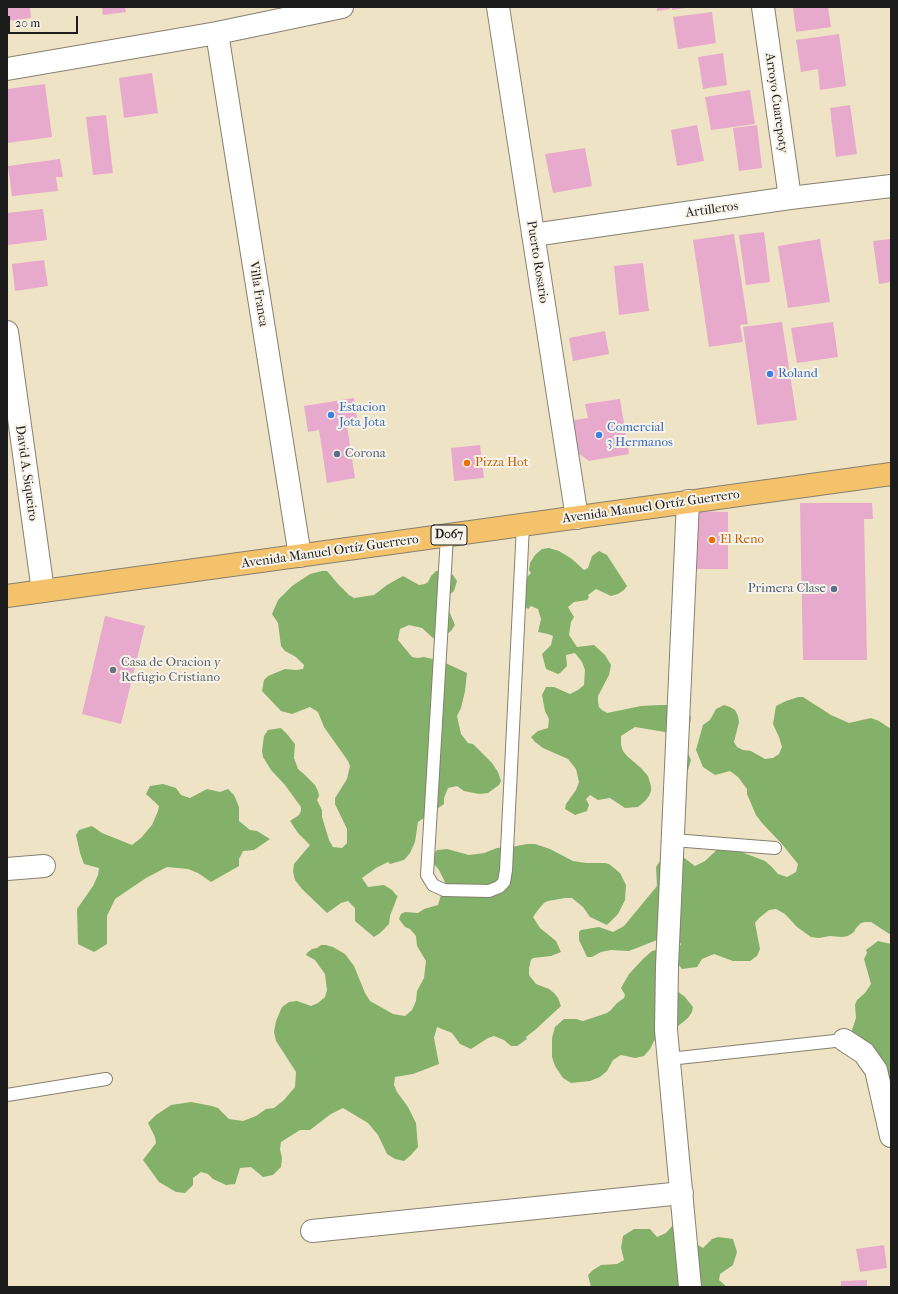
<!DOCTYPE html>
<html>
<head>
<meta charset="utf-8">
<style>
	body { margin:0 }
	#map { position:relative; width:898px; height:1294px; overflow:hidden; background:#efe3c5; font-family:"IM FELL French Canon",serif }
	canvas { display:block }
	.frame { position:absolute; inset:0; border:8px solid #1c1c1c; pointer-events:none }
	.scale { position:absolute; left:8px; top:16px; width:70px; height:18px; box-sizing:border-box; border:2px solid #1c1c1c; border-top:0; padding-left:5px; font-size:12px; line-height:14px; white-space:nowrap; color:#1c1c1c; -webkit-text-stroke:3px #f7f3e8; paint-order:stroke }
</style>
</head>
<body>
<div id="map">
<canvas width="898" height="1294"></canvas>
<div class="frame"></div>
<div class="scale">20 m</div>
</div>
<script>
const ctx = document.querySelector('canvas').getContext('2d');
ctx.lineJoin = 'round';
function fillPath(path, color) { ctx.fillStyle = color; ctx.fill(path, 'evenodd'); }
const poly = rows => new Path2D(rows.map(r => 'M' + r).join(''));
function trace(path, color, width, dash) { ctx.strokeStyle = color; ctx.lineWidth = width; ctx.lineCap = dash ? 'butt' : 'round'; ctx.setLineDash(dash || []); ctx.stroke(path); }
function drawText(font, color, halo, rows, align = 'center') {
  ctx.font = font + ' "IM FELL French Canon",serif'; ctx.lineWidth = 4; ctx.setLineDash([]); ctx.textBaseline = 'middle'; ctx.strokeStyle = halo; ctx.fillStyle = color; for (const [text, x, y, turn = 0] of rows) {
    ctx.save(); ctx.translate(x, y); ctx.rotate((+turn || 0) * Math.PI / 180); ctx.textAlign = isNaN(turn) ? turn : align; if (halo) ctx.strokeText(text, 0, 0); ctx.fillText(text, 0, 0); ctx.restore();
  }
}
fillPath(poly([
	[549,548,559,551,572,559,584,570,588,568,592,556,599,551,607,555,627,586,624,590,618,594,611,596,596,589,588,595,589,597,587,600,574,602,568,607,574,617,571,622,569,635,577,647,594,645,605,655,611,665,609,675,598,696,598,702,599,707,602,710,607,713,641,706,660,705,668,705,689,711,691,718,686,749,691,760,687,773,684,777,668,736,665,732,635,727,621,736,621,745,623,751,627,756,641,768,648,776,651,786,651,791,649,796,645,801,638,807,625,808,610,798,598,800,590,795,586,799,589,805,587,811,575,815,565,809,566,804,576,790,579,782,576,769,568,759,543,748,535,742,531,737,538,731,548,728,549,719,545,711,542,695,546,687,554,687,570,694,578,690,584,685,585,670,582,662,575,653,566,655,567,666,560,673,558,674,546,669,542,654,551,645,553,636,548,634,538,632,541,619,538,609,531,606,528,609,521,603,521,583,531,573,529,570,530,563,535,555,542,549],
	[322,571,327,571,338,584,349,595,354,598,374,595,387,585,403,576,419,585,425,584,428,582,431,576,436,571,445,571,453,575,457,581,454,591,445,598,444,603,449,611,455,625,451,631,440,639,433,638,422,628,409,625,400,629,398,640,412,657,418,658,424,657,441,661,467,673,465,691,461,708,457,716,461,734,468,743,473,744,492,763,498,772,501,781,499,785,488,793,479,794,464,791,457,786,448,788,444,798,444,804,418,822,415,842,410,853,404,860,390,864,388,862,376,868,362,878,368,887,384,885,392,890,397,896,398,895,390,916,389,924,380,933,374,937,355,921,355,908,348,901,341,903,327,913,302,889,295,880,293,872,294,864,310,845,298,833,290,821,299,815,301,811,301,807,285,785,271,770,263,757,262,751,264,736,268,730,281,728,287,734,295,744,294,758,298,769,305,775,315,785,318,791,319,796,317,800,322,810,322,817,329,840,333,847,342,848,347,843,347,829,335,804,335,798,347,779,350,766,348,761,324,727,318,712,310,707,292,714,281,711,262,691,264,680,268,676,285,669,296,670,303,669,304,665,296,657,285,651,281,646,278,623,272,614,278,600,292,586,310,574],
	[798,697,803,697,831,715,849,723,871,718,879,721,891,729,891,935,871,922,865,922,861,923,856,928,854,932,848,936,842,937,830,936,819,938,811,937,797,927,785,914,776,909,769,910,759,918,755,923,760,949,757,956,750,961,733,961,714,954,702,959,697,967,682,969,674,959,681,944,678,940,662,938,629,951,611,950,601,952,592,957,587,957,579,940,579,932,581,930,599,927,613,932,624,926,657,886,656,867,662,858,683,857,695,866,705,861,721,846,736,847,744,853,765,861,772,867,778,874,787,877,796,872,798,864,781,843,762,823,756,815,747,794,747,789,738,777,730,771,715,775,703,767,696,750,703,725,710,720,716,709,724,705,730,707,735,710,738,716,739,722,734,742,737,747,743,750,751,751,765,759,773,758,779,754,782,747,779,737,773,724,776,706,786,701],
	[163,784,176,788,181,795,190,798,207,789,220,792,228,789,234,795,239,807,239,821,250,830,257,831,270,839,254,850,243,851,239,859,239,866,211,882,198,873,188,869,167,867,146,878,115,899,107,916,107,944,94,952,78,944,77,909,93,886,98,875,99,868,84,864,80,853,76,835,79,830,92,826,102,833,132,845,141,838,152,825,158,811,159,806,146,794,150,786],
	[527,844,535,844,550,849,573,861,586,863,605,863,609,864,620,873,626,885,625,900,618,914,607,925,590,917,583,907,572,898,565,898,548,901,544,903,538,910,533,917,540,928,556,941,561,952,551,956,533,958,531,960,529,968,529,975,536,984,549,989,554,993,558,998,561,1006,535,1030,526,1037,527,1039,517,1046,511,1046,504,1040,494,1036,488,1038,471,1049,460,1044,452,1033,437,1027,434,1038,439,1064,413,1074,395,1077,394,1085,397,1092,408,1107,416,1123,418,1147,411,1155,404,1161,395,1159,387,1154,378,1135,368,1123,343,1108,331,1114,310,1130,300,1130,281,1142,280,1149,282,1158,281,1167,273,1175,263,1177,251,1167,240,1168,235,1184,226,1185,213,1179,208,1174,201,1172,193,1178,193,1185,185,1193,176,1192,159,1182,143,1160,156,1143,155,1137,148,1123,156,1115,171,1105,191,1102,212,1106,218,1108,229,1119,243,1121,256,1116,266,1109,274,1108,284,1100,295,1087,296,1072,276,1041,274,1032,276,1021,282,1007,289,1002,297,1001,311,1006,318,1003,325,997,327,990,325,974,315,960,306,955,307,953,312,949,317,948,321,945,326,945,333,947,345,954,354,966,365,993,370,1001,393,1014,405,1016,412,1010,416,1001,417,991,424,978,426,961,417,946,416,936,410,929,405,927,399,919,401,914,405,912,418,913,424,909,438,905,445,882,439,870,430,859,437,850,447,849,469,855,484,853,497,848,517,846],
	[878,941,891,944,891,1089,871,1082,866,1078,865,1075,866,1063,851,1033,856,1018,855,1005,857,1000,865,993,871,984,864,959,867,953,866,950],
	[660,949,677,991,685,997,693,1007,692,1012,688,1018,677,1027,661,1034,654,1041,650,1049,644,1056,635,1058,621,1055,613,1060,607,1071,600,1077,590,1081,571,1083,563,1078,555,1066,552,1057,552,1038,555,1027,564,1019,576,1019,583,1021,607,1013,611,1010,617,1003,624,998,625,995,621,988,629,974,644,958,652,951],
	[673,1225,693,1242,703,1248,712,1239,718,1237,733,1239,737,1252,733,1265,720,1274,719,1280,727,1287,591,1287,588,1275,593,1270,601,1265,617,1264,624,1260,621,1248,623,1236,634,1229,650,1229,657,1237,666,1233]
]), '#83b16a');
fillPath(poly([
	[7,7,30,7,31,18,7,21],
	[102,7,125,7,126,12,103,15],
	[657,7,669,7,670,9,657,11],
	[672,7,686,7,686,8,672,10],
	[793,7,828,7,831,27,796,32],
	[712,12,716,43,678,49,673,17],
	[839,34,846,86,820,90,818,69,801,72,796,40],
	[723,53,727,85,703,89,698,57],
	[152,73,158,113,124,118,119,78],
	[45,84,52,137,7,143,7,89],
	[750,90,755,124,711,130,705,97],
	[850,105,857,154,836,157,830,108],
	[106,115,113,173,93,175,86,117],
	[697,125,704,161,677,166,671,130],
	[757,125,762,168,739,171,733,128],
	[585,148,592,186,553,193,545,154],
	[60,159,63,177,56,177,58,191,12,196,8,166],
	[43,209,47,240,8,245,7,213],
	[764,232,770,282,746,285,739,235],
	[734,234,748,324,740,325,743,342,709,347,693,240],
	[820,239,830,302,788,308,778,246],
	[891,239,891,282,879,284,873,241],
	[44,260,48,286,15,291,12,264],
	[643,263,649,311,619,315,614,266],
	[782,322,797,420,757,425,743,327],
	[833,322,838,357,797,363,791,328],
	[605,331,609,354,573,361,569,338],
	[354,398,358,425,347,426,355,478,327,483,319,430,308,432,304,406],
	[620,399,629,454,589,461,574,450,570,421,588,418,585,404],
	[480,445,484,478,454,481,451,448],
	[800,503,872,503,873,519,864,519,867,660,803,660],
	[696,511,728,512,728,569,696,569],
	[105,616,145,626,121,724,82,714],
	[884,1245,887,1268,860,1272,856,1249],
	[867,1280,867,1287,841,1287,841,1281]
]), '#e8aacc');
const lane = poly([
	[447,536,427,875,433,885,444,890,489,891,499,887,504,882,506,870,523,525],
	[673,840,775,848],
	[669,1059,844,1040],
	[7,1095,106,1079]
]);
const street = poly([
	[498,7,577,518],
	[763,7,790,198],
	[217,33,300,556],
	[7,69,217,33,342,7],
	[533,235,790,198,891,186],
	[7,332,43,591],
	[688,501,667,966,666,1030,690,1287],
	[7,869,44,866],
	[844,1040,864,1053,876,1070,891,1136],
	[312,1231,682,1193]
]);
const primary = poly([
	[7,596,891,474]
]);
trace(lane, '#868070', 14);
trace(street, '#868070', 24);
trace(primary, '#868070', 24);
trace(lane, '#fff', 12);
trace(street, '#fff', 22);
trace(primary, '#f3c26a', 22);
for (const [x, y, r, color] of [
	[770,374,4,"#3f7fe0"],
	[331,415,4,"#3f7fe0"],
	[599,435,4,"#3f7fe0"],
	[337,454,4,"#5c6f8a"],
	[467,463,4,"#e8710a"],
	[712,540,4,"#e8710a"],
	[834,589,4,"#5c6f8a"],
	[113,670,4,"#6b7280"]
]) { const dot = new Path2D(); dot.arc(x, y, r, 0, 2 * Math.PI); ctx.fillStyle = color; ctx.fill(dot); trace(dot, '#f7f3e8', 1.5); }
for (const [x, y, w] of [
	[449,535,36]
]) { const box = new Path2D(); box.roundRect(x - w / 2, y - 10, w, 20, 3); ctx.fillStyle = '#f7f3e8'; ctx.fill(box); trace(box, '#1c1c1c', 1); }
drawText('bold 12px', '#1c1c1c', null, [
	["D067",449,535]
]);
drawText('13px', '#1c1c1c', '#f7f3e8', [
	["Arroyo Cuarepoty",776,103,82],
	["Artilleros",712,210,-8],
	["Puerto Rosario",537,262,81],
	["Villa Franca",258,294,81],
	["David A. Siqueiro",26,473,82],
	["Avenida Manuel Ortíz Guerrero",651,507,-8],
	["Avenida Manuel Ortíz Guerrero",330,552,-8]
]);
drawText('13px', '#366cbe', '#f7f3e8', [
	["Roland",778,374],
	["Estacion",339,408],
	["Jota Jota",339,423],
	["Comercial",607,428],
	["3 Hermanos",607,443]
], 'left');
drawText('13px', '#4e5e75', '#f7f3e8', [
	["Corona",345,454],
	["Primera Clase",826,589,"right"]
], 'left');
drawText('13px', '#c56008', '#f7f3e8', [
	["Pizza Hot",475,463],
	["El Reno",720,540]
], 'left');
drawText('13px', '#5b616d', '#f7f3e8', [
	["Casa de Oracion y",121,663],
	["Refugio Cristiano",121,678]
], 'left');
</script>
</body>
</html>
